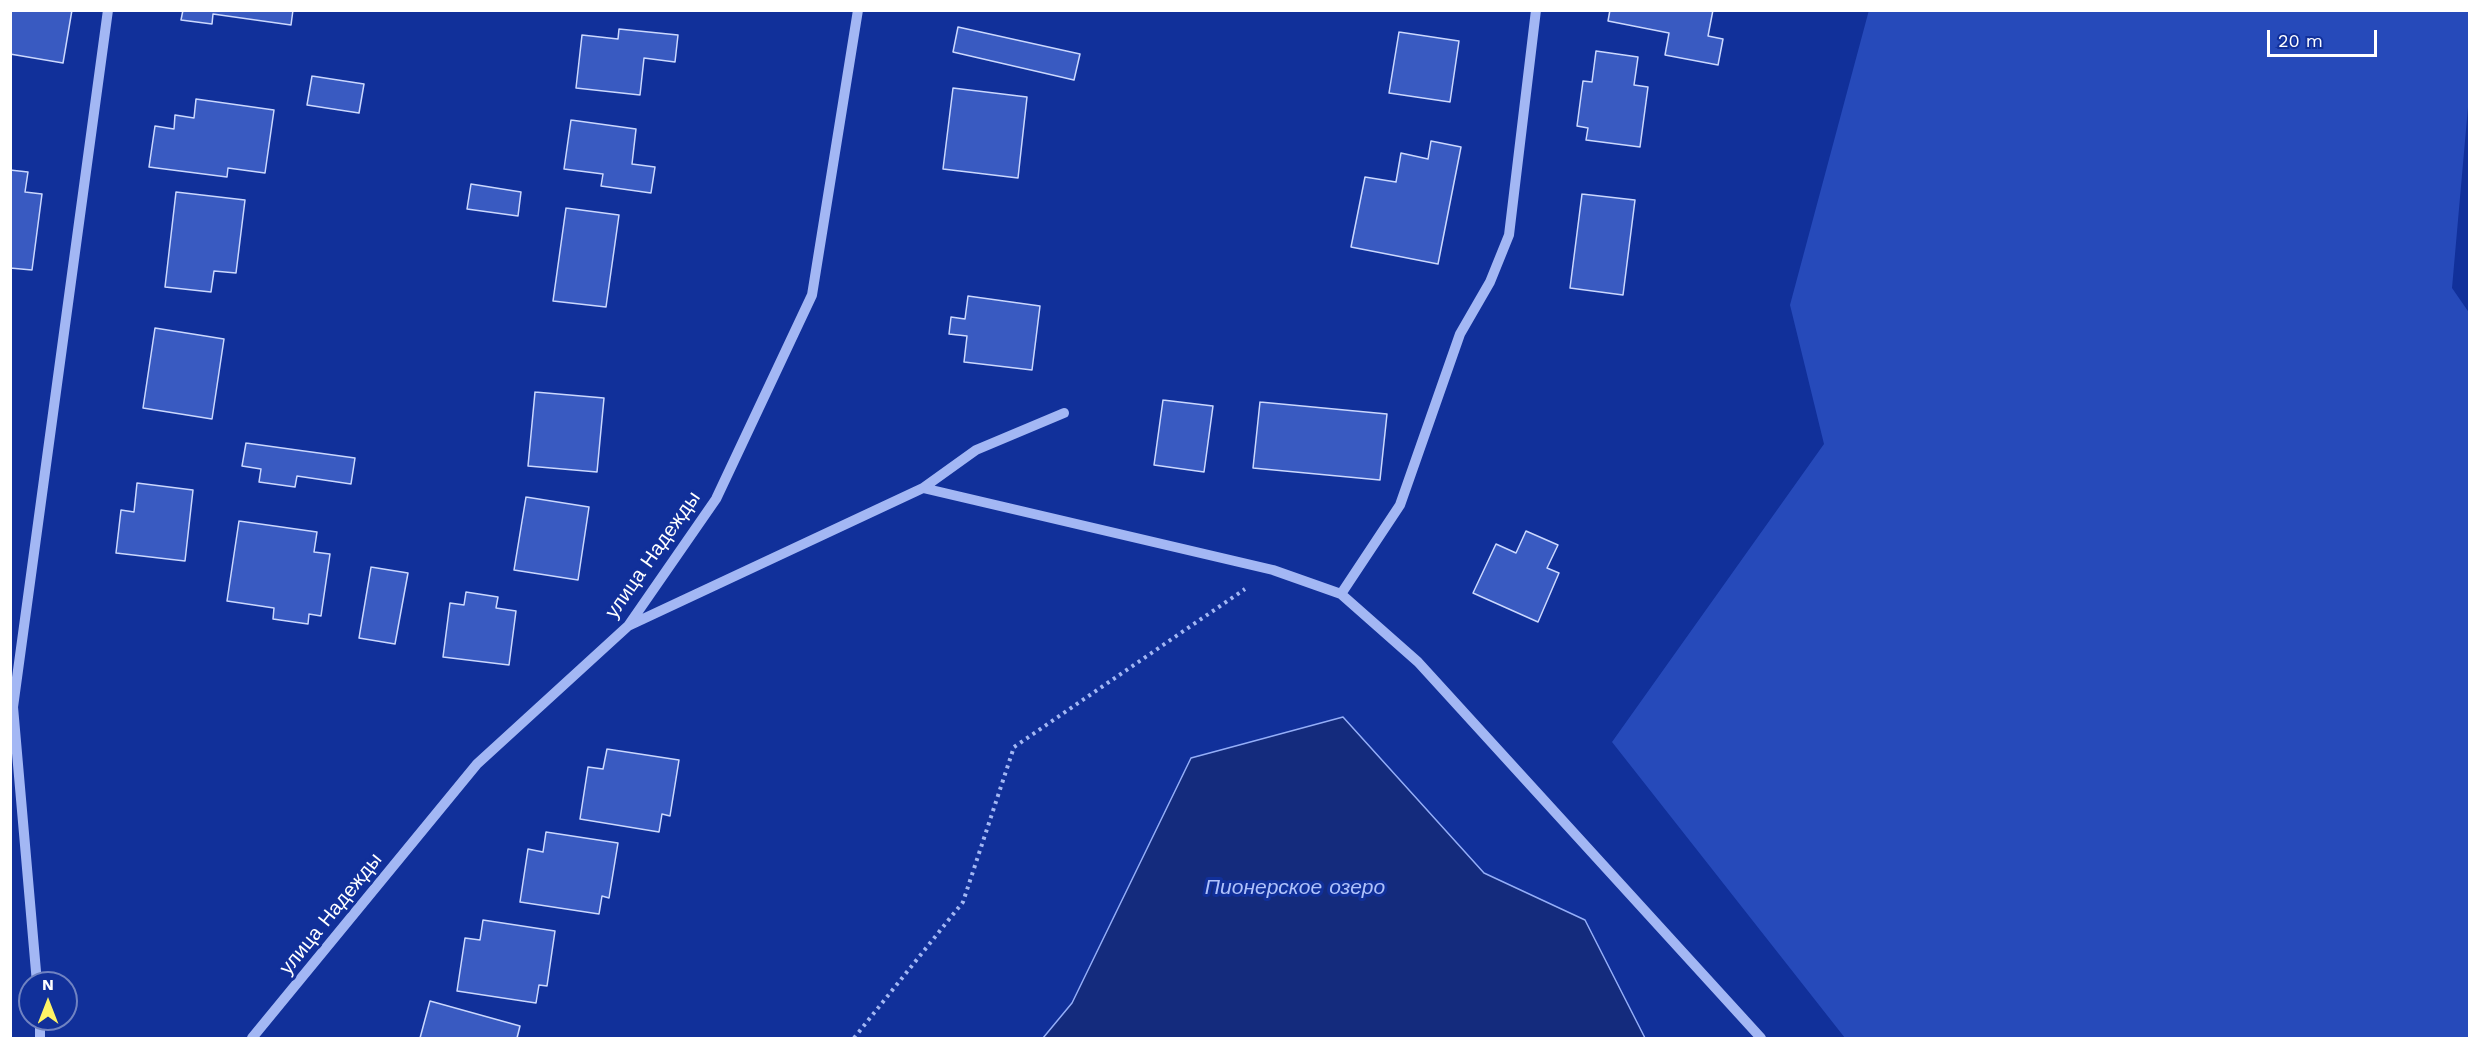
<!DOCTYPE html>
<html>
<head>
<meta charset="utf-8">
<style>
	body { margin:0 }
	#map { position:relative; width:2480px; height:1049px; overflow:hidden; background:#11309a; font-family:"Work Sans",sans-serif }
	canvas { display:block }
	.frame { position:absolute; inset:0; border:12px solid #fff; pointer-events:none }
	.north { position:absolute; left:18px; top:971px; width:60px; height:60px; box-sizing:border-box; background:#11309a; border:2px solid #7083c2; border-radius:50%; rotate:0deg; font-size:16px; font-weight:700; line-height:24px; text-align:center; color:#fff }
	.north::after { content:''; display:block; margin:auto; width:21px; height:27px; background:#fff366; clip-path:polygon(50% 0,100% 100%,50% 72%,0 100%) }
	.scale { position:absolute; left:2267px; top:30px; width:110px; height:27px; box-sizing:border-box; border:3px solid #fff; border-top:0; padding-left:8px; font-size:18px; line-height:21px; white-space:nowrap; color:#fff; -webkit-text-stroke:4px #11309a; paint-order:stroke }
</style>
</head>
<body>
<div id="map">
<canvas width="2480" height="1049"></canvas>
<div class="frame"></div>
<div class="north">N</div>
<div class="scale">20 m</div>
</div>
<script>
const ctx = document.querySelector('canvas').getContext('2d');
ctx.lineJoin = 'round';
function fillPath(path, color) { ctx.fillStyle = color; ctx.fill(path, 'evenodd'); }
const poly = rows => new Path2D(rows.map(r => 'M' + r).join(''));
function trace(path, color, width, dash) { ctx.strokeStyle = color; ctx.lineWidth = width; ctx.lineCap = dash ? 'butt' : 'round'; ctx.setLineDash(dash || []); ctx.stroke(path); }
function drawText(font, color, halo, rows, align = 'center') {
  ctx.font = font + ' "Work Sans",sans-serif'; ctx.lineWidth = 6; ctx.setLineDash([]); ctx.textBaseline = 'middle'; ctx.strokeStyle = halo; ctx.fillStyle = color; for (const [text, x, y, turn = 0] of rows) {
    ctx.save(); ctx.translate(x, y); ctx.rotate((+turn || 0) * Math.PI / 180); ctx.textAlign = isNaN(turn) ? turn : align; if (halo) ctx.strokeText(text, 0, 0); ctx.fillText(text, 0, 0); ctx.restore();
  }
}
fillPath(poly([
	[1869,10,2469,11,2468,107,2452,288,2470,314,2469,1038,1845,1038,1612,742,1824,444,1790,305]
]), '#264aba');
const water = poly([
	[1343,717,1484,873,1585,920,1645,1038,1043,1038,1072,1003,1191,758,1343,717]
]);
fillPath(water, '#142b7d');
trace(water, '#94aef8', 1.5);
const building = poly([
	[10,10,72,10,63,63,10,54,10,10],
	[183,10,293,10,291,25,213,14,212,24,181,20,183,10],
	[1610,10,1713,10,1708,36,1723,39,1718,65,1665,55,1669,33,1608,21,1610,10],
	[958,27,1080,54,1074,80,953,52,958,27],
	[619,29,678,35,675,62,644,58,640,95,576,88,582,35,618,39,619,29],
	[1399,32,1459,41,1450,102,1389,93,1399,32],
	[1596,51,1638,57,1634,85,1648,87,1640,147,1586,140,1588,128,1577,126,1583,81,1592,82,1596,51],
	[312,76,364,84,359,113,307,105,312,76],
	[953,88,1027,97,1018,178,943,169,953,88],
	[196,99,274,110,265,173,228,168,227,177,149,167,155,126,174,129,175,115,194,118,196,99],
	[571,120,636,129,632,164,655,167,651,193,601,186,603,174,564,169,571,120],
	[1431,141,1461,147,1438,264,1351,247,1365,177,1396,182,1401,153,1428,159,1431,141],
	[10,170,28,172,25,192,42,194,32,270,10,268,10,170],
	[471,184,521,192,518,216,467,209,471,184],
	[176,192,245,200,236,273,214,271,211,292,165,287,176,192],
	[1582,194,1635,200,1623,295,1570,288,1582,194],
	[566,208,619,215,606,307,553,301,566,208],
	[968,296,1040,306,1032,370,964,362,967,336,949,334,951,317,965,319,968,296],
	[155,328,224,339,212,419,143,408,155,328],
	[535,392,604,398,597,472,528,466,535,392],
	[1163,400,1213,406,1204,472,1154,465,1163,400],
	[1260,402,1387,414,1380,480,1253,468,1260,402],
	[246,443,355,458,351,484,297,476,295,487,259,482,261,469,242,466,246,443],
	[137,483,193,490,185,561,116,553,121,510,134,512,137,483],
	[526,497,589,507,578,580,514,570,526,497],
	[239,521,317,532,314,552,330,554,321,616,309,614,308,624,273,619,274,608,227,601,239,521],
	[1526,531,1558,545,1547,568,1559,573,1538,622,1473,593,1496,544,1516,553,1526,531],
	[371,567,408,573,395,644,359,638,371,567],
	[466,592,498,597,496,608,516,611,509,665,443,657,450,603,464,605,466,592],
	[607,749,679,760,670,816,662,814,659,832,580,819,588,767,603,769,607,749],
	[546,832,618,843,609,898,602,896,599,914,520,902,528,849,543,852,546,832],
	[483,920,555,931,547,986,539,985,536,1003,457,991,465,938,480,940,483,920],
	[430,1001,520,1026,517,1038,420,1038,430,1001]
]);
fillPath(building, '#395ac1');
trace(building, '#cbd8fe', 1.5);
trace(poly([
	[854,1038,963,902,1014,747,1245,589]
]), '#a3b7f4', 4, [3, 4.5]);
trace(poly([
	[923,488,1273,570,1341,594,1418,662,1761,1038],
	[1341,594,1400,505,1460,334,1490,282,1509,235,1536,10],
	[628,626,923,488,976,450,1064,413],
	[13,707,37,983],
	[10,710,13,707,108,10],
	[40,1038,40,1019],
	[252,1038,477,764,628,626,716,499,812,295,858,10]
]), '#a3b7f4', 10);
drawText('20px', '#fff', '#11309a', [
	["улица Надежды",653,555,-55],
	["улица Надежды",331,914,-51]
]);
drawText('italic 21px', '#afc2fb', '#11309a', [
	["Пионерское озеро",1295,888]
]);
</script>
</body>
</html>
